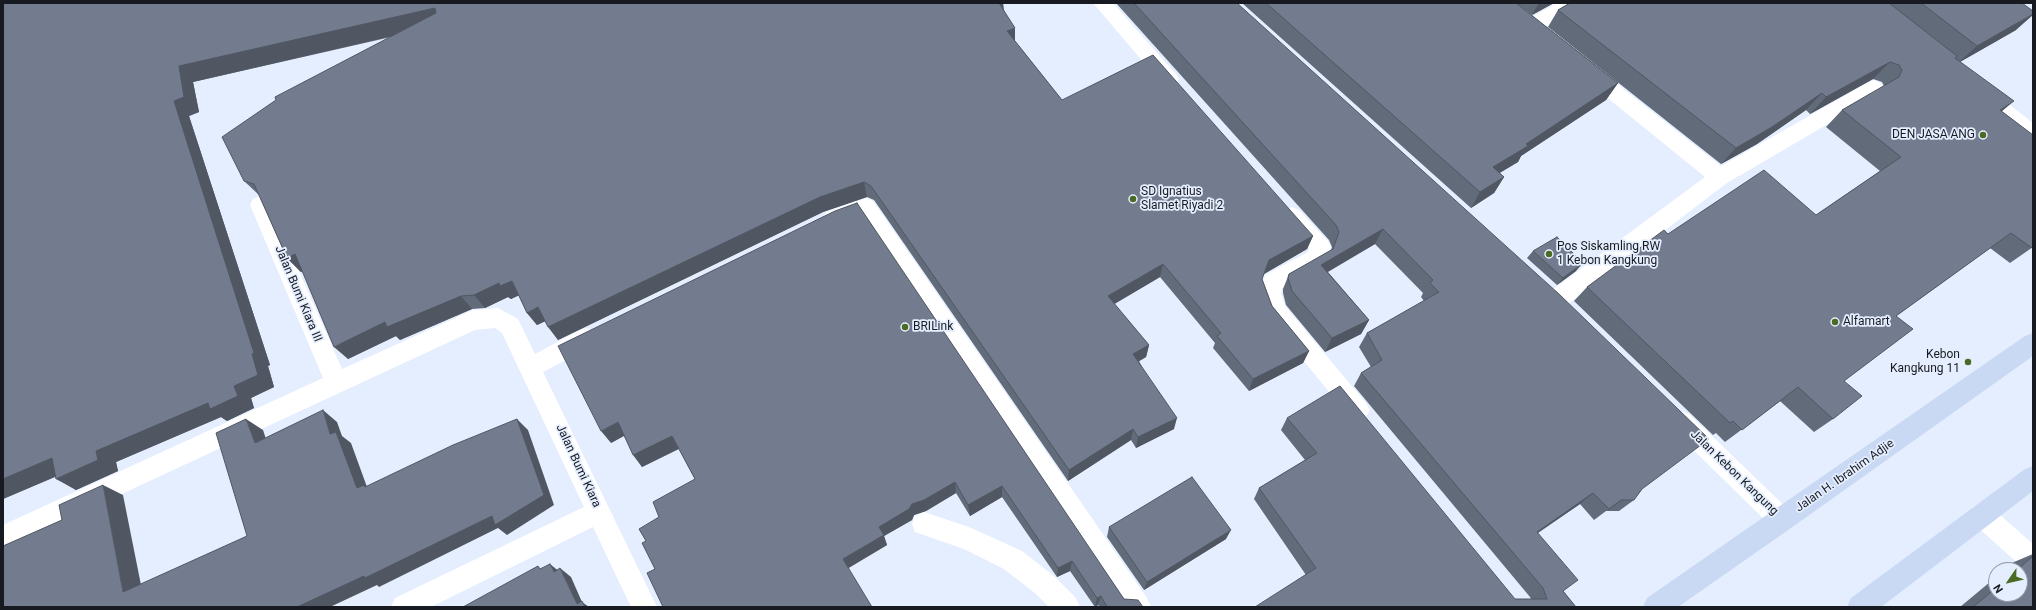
<!DOCTYPE html>
<html>
<head>
<meta charset="utf-8">
<style>
	body { margin:0 }
	#map { position:relative; width:2036px; height:610px; overflow:hidden; background:#e5eefe; font-family:Roboto,sans-serif }
	canvas { display:block }
	.frame { position:absolute; inset:0; border:4px solid #171b21; pointer-events:none }
	.north { position:absolute; left:1988px; top:562px; width:40px; height:40px; box-sizing:border-box; background:#e5eefe; border:1px solid #939aa6; border-radius:50%; rotate:236deg; font-size:11px; font-weight:700; line-height:16px; text-align:center; color:#171b21 }
	.north::after { content:''; display:block; margin:auto; width:14px; height:18px; background:#496b23; clip-path:polygon(50% 0,100% 100%,50% 72%,0 100%) }
</style>
</head>
<body>
<div id="map">
<canvas width="2036" height="610"></canvas>
<div class="frame"></div>
<div class="north">N</div>
</div>
<script>
const ctx = document.querySelector('canvas').getContext('2d');
ctx.lineJoin = 'round';
const poly = rows => new Path2D(rows.map(r => 'M' + r).join(''));
function fillPath(path, color) { ctx.fillStyle = color; ctx.fill(path, 'evenodd'); }
function trace(path, color, width, dash) { ctx.strokeStyle = color; ctx.lineWidth = width; ctx.lineCap = dash ? 'butt' : 'round'; ctx.setLineDash(dash || []); ctx.stroke(path); }
function drawText(font, color, halo, rows, align = 'center') {
  ctx.font = font + ' Roboto,sans-serif'; ctx.lineWidth = 3.5; ctx.setLineDash([]); ctx.textBaseline = 'middle'; ctx.strokeStyle = halo; ctx.fillStyle = color; for (const [text, x, y, turn = 0] of rows) {
    ctx.save(); ctx.translate(x, y); ctx.rotate((+turn || 0) * Math.PI / 180); ctx.textAlign = isNaN(turn) ? turn : align; if (halo) ctx.strokeText(text, 0, 0); ctx.fillText(text, 0, 0); ctx.restore();
  }
}
fillPath(poly([
	[1982,503,1991,507,2033,544,2033,572,2024,569,1973,523,1970,515,1973,507,1982,503]
]), '#fff');
fillPath(poly([
	[1093,3,1113,3,1176,74,1179,79,1176,84,1169,86,1162,84,1093,3],
	[1557,3,1581,3,1579,8,1538,31,1531,33,1524,31,1522,26,1524,21,1557,3],
	[1590,66,1597,68,1721,166,1867,83,1874,80,1881,83,1884,88,1881,93,1727,183,1564,307,1556,309,1548,307,1545,300,1548,293,1705,177,1583,78,1580,73,1583,68,1590,66],
	[1979,83,1986,86,2033,123,2033,142,2026,140,1972,96,1969,91,1972,86,1979,83],
	[260,196,267,199,270,205,342,369,473,310,498,308,518,319,535,354,578,331,586,328,594,331,597,338,594,345,543,372,657,607,631,607,593,527,431,607,391,607,395,598,584,507,502,333,495,328,475,330,3,549,3,525,323,378,250,205,253,199,260,196],
	[866,198,873,201,1147,598,1151,607,1123,607,861,217,833,227,826,224,822,218,826,212,866,198],
	[1292,207,1299,210,1328,241,1331,247,1326,263,1282,288,1281,293,1285,306,1366,403,1370,410,1366,417,1358,421,1350,417,1268,318,1259,293,1265,275,1308,252,1309,249,1285,222,1282,216,1285,210,1292,207],
	[1681,411,1689,414,1791,512,1794,520,1791,528,1782,532,1773,528,1673,430,1669,422,1673,414,1681,411],
	[924,512,969,527,1022,551,1054,576,1076,598,1080,607,1049,607,1036,594,1004,569,964,549,915,532,912,524,915,516,924,512]
]), '#fff');
fillPath(poly([
	[2033,333,2033,356,1791,528,1678,607,1643,607,1647,598,2025,336,2033,333],
	[2033,466,2033,491,1881,607,1847,607,1851,598,2025,469,2033,466]
]), '#c9d8f3');
fillPath(poly([
	[3,3,1003,3,1004,10,1015,41,1062,100,1313,236,1307,249,1264,274,1262,279,1272,306,1309,351,1303,363,1249,391,1213,348,1215,343,1160,277,1114,304,1149,345,1146,357,1139,361,1174,429,1136,448,1131,440,1068,481,874,200,867,197,823,212,558,340,545,321,537,325,527,313,519,295,511,299,508,297,485,308,472,309,400,340,396,336,348,359,302,271,301,272,287,258,259,195,244,181,391,37,193,82,199,112,189,116,270,365,268,366,274,387,251,398,254,408,227,421,221,417,116,462,118,471,76,490,55,477,3,499],
	[1116,3,1237,3,1642,489,1634,500,1619,511,1606,511,1594,520,1580,504,1538,533,1563,591,1576,607,1306,575,1254,499,1259,488,1305,460,1281,430,1287,418,1515,599,1531,599,1530,597,1354,386,1361,373,1371,367,1359,347,1367,333,1424,301,1421,297,1423,293,1375,244,1328,272,1369,320,1361,334,1325,352,1286,305,1283,293,1283,289,1289,274,1331,251,1332,247,1329,240],
	[1242,3,1554,3,1532,15,1517,4,1618,83,1606,100,1521,156,1518,162,1499,173,1504,177,1494,193,1471,208],
	[1570,3,2022,3,2016,30,1960,62,2002,112,2033,247,2010,263,1990,248,1896,316,1844,381,1833,419,1814,432,1780,401,1725,442,1716,433,1713,435,1574,301,1587,287,1668,234,1816,215,1880,171,1826,127,1842,110,1884,86,1882,82,1873,79,1810,114,1806,110,1757,144,1721,164,1548,27,1558,10],
	[835,211,1124,599,1143,607,1100,607,1098,605,1095,607,1070,571,1057,577,1002,497,970,516,956,493,926,511,914,515,912,520,884,536,887,545,848,568,655,569,646,541,659,517,695,479,679,449,642,467,624,436,611,443],
	[1533,251,1576,271,1557,285,1527,258],
	[1109,527,1226,539,1144,590,1107,537],
	[2033,554,2033,607,1960,607,1996,577,1996,594,2020,570,2004,570,2014,562]
]), '#626b7a');
fillPath(poly([
	[999,3,1003,3,1004,17],
	[1539,3,1554,3,1532,15],
	[435,8,444,24,193,82,199,112,189,116,270,365,268,366,274,387,251,398,254,408,227,421,221,417,116,462,118,471,76,490,56,479,96,451,234,386,252,354,174,101,179,66],
	[2033,14,2033,15,2016,30,1958,63,1977,46],
	[1015,28,1015,44,1007,31],
	[1890,62,1873,79,1810,114,1826,97],
	[1618,83,1606,100,1521,156,1518,162,1483,183,1493,167,1526,144],
	[1822,93,1806,110,1757,144,1721,164,1736,148],
	[2014,101,1994,118,2000,110],
	[1504,177,1494,193,1471,208,1480,192],
	[864,182,867,197,823,212,558,340,548,327,820,197],
	[1383,229,1375,244,1315,279,1321,265],
	[1313,236,1307,249,1264,274,1269,260],
	[295,254,309,268,301,272,287,258],
	[1583,263,1576,271,1557,285,1563,278],
	[1163,264,1160,277,1106,309,1108,296],
	[512,281,522,294,511,299,508,297,485,308,474,295,499,283],
	[461,296,472,309,400,340,396,336,348,359,334,347,385,322],
	[538,307,548,320,537,325,527,313],
	[1369,320,1361,334,1325,352,1332,338],
	[1149,345,1146,357,1131,366,1133,354],
	[1309,351,1303,363,1249,391,1253,379],
	[323,410,337,422,342,436,351,443,367,487,357,488,330,434],
	[1177,418,1174,429,1136,448,1138,437],
	[246,419,263,430,271,454,255,443],
	[517,419,528,430,554,505,507,535,498,528,379,587,377,585,330,607,297,607],
	[618,422,627,434,611,443,601,431],
	[1133,429,1131,440,1068,481,1069,470],
	[672,436,680,448,642,467,633,455],
	[52,458,73,469,3,499,3,479],
	[955,482,956,493,926,511,914,515,912,520,884,536,887,545,847,569,843,559,879,527,912,504],
	[103,485,123,495,144,600,123,592],
	[1002,486,1002,497,970,516,968,505],
	[1593,493,1580,504,1524,542,1537,532],
	[1231,530,1226,539,1144,590,1147,582],
	[1072,561,1070,571,1057,577,1058,568],
	[550,564,561,573,554,572],
	[560,568,571,577,582,602,589,607,581,607,577,604],
	[1101,596,1098,605,1095,607,1097,598]
]), '#505763');
const building = poly([
	[3,3,999,3,1015,28,1007,31,1062,100,1153,55,1313,236,1269,260,1262,279,1272,306,1309,351,1253,379,1217,336,1221,333,1163,264,1108,296,1149,345,1133,354,1177,418,1138,437,1133,429,1069,470,871,186,864,182,820,197,548,327,538,307,527,313,512,281,500,286,499,283,474,295,461,296,387,327,385,322,334,347,295,254,287,258,254,184,244,181,222,137,276,100,275,97,436,13,435,8,179,66,184,97,174,101,254,353,252,354,258,375,234,386,238,396,210,409,208,403,96,451,98,460,56,479,52,458,3,479,3,3],
	[1134,3,1237,3,1559,294,1709,439,1642,489,1634,500,1621,500,1609,509,1593,493,1537,532,1578,580,1563,591,1576,607,1255,607,1316,568,1259,488,1317,453,1287,418,1340,386,1515,599,1547,599,1543,588,1361,373,1382,360,1367,333,1439,292,1430,283,1433,280,1383,229,1321,265,1369,320,1332,338,1292,291,1288,278,1289,274,1333,249,1339,232,1336,225,1134,3],
	[1266,3,1516,3,1618,83,1526,144,1528,146,1493,167,1504,177,1480,192,1266,3],
	[1570,3,1889,3,1957,56,1955,58,2014,101,2000,110,2033,135,2033,247,2032,248,2011,233,1896,316,1913,329,1844,381,1862,396,1833,419,1798,387,1742,430,1733,421,1730,423,1587,287,1664,230,1668,234,1764,170,1816,215,1901,157,1842,110,1899,77,1902,70,1899,65,1890,62,1826,97,1822,93,1772,127,1736,148,1558,10,1570,3],
	[1921,3,2022,3,2033,11,2033,14,1977,46,1921,3],
	[857,203,1124,599,1138,600,1143,607,1107,607,1101,596,1097,598,1072,561,1058,568,1002,486,968,505,955,482,924,500,912,504,909,509,879,527,884,535,843,559,872,607,663,607,647,573,655,569,642,543,646,541,639,529,659,517,653,502,695,479,672,436,633,455,618,422,601,431,558,346,835,211,857,203],
	[1557,237,1583,263,1563,278,1533,251,1557,237],
	[323,410,330,434,336,432,357,488,364,485,365,487,453,445,517,419,544,495,495,525,492,516,365,578,364,576,297,607,3,607,3,546,62,520,59,505,103,485,123,592,247,536,216,433,246,419,255,443,323,410],
	[1192,477,1231,530,1147,582,1109,527,1192,477],
	[2033,556,2033,607,1973,607,1996,588,1996,594,2020,594,2020,570,2017,570,2033,556],
	[550,564,554,572,560,568,577,604,582,601,585,607,463,607,538,566,540,569,550,564]
]);
fillPath(building, '#727c8e');
trace(building, '#505763', 1);
for (const [x, y, r, color] of [
	[1983,135,4,"#496b23"],
	[1133,199,4,"#496b23"],
	[1549,254,4,"#496b23"],
	[1835,322,4,"#496b23"],
	[905,327,4,"#496b23"],
	[1968,362,4,"#496b23"]
]) { const dot = new Path2D(); dot.arc(x, y, r, 0, 2 * Math.PI); ctx.fillStyle = color; ctx.fill(dot); trace(dot, '#e5eefe', 1.5); }
drawText('12px', '#171b21', '#e5eefe', [
	["DEN JASA ANG",1975,135,"right"],
	["SD Ignatius",1141,192],
	["Slamet Riyadi 2",1141,206],
	["Pos Siskamling RW",1557,247],
	["1 Kebon Kangkung",1557,261],
	["Alfamart",1843,322],
	["BRILink",913,327],
	["Kebon",1960,355,"right"],
	["Kangkung 11",1960,369,"right"]
], 'left');
drawText('12px', '#171b21', '#e5eefe', [
	["Jalan Bumi Kiara III",298,294,67],
	["Jalan Bumi Kiara",578,466,65],
	["Jalan Kebon Kangung",1734,473,44],
	["Jalan H. Ibrahim Adjie",1845,476,-35]
]);
</script>
</body>
</html>
